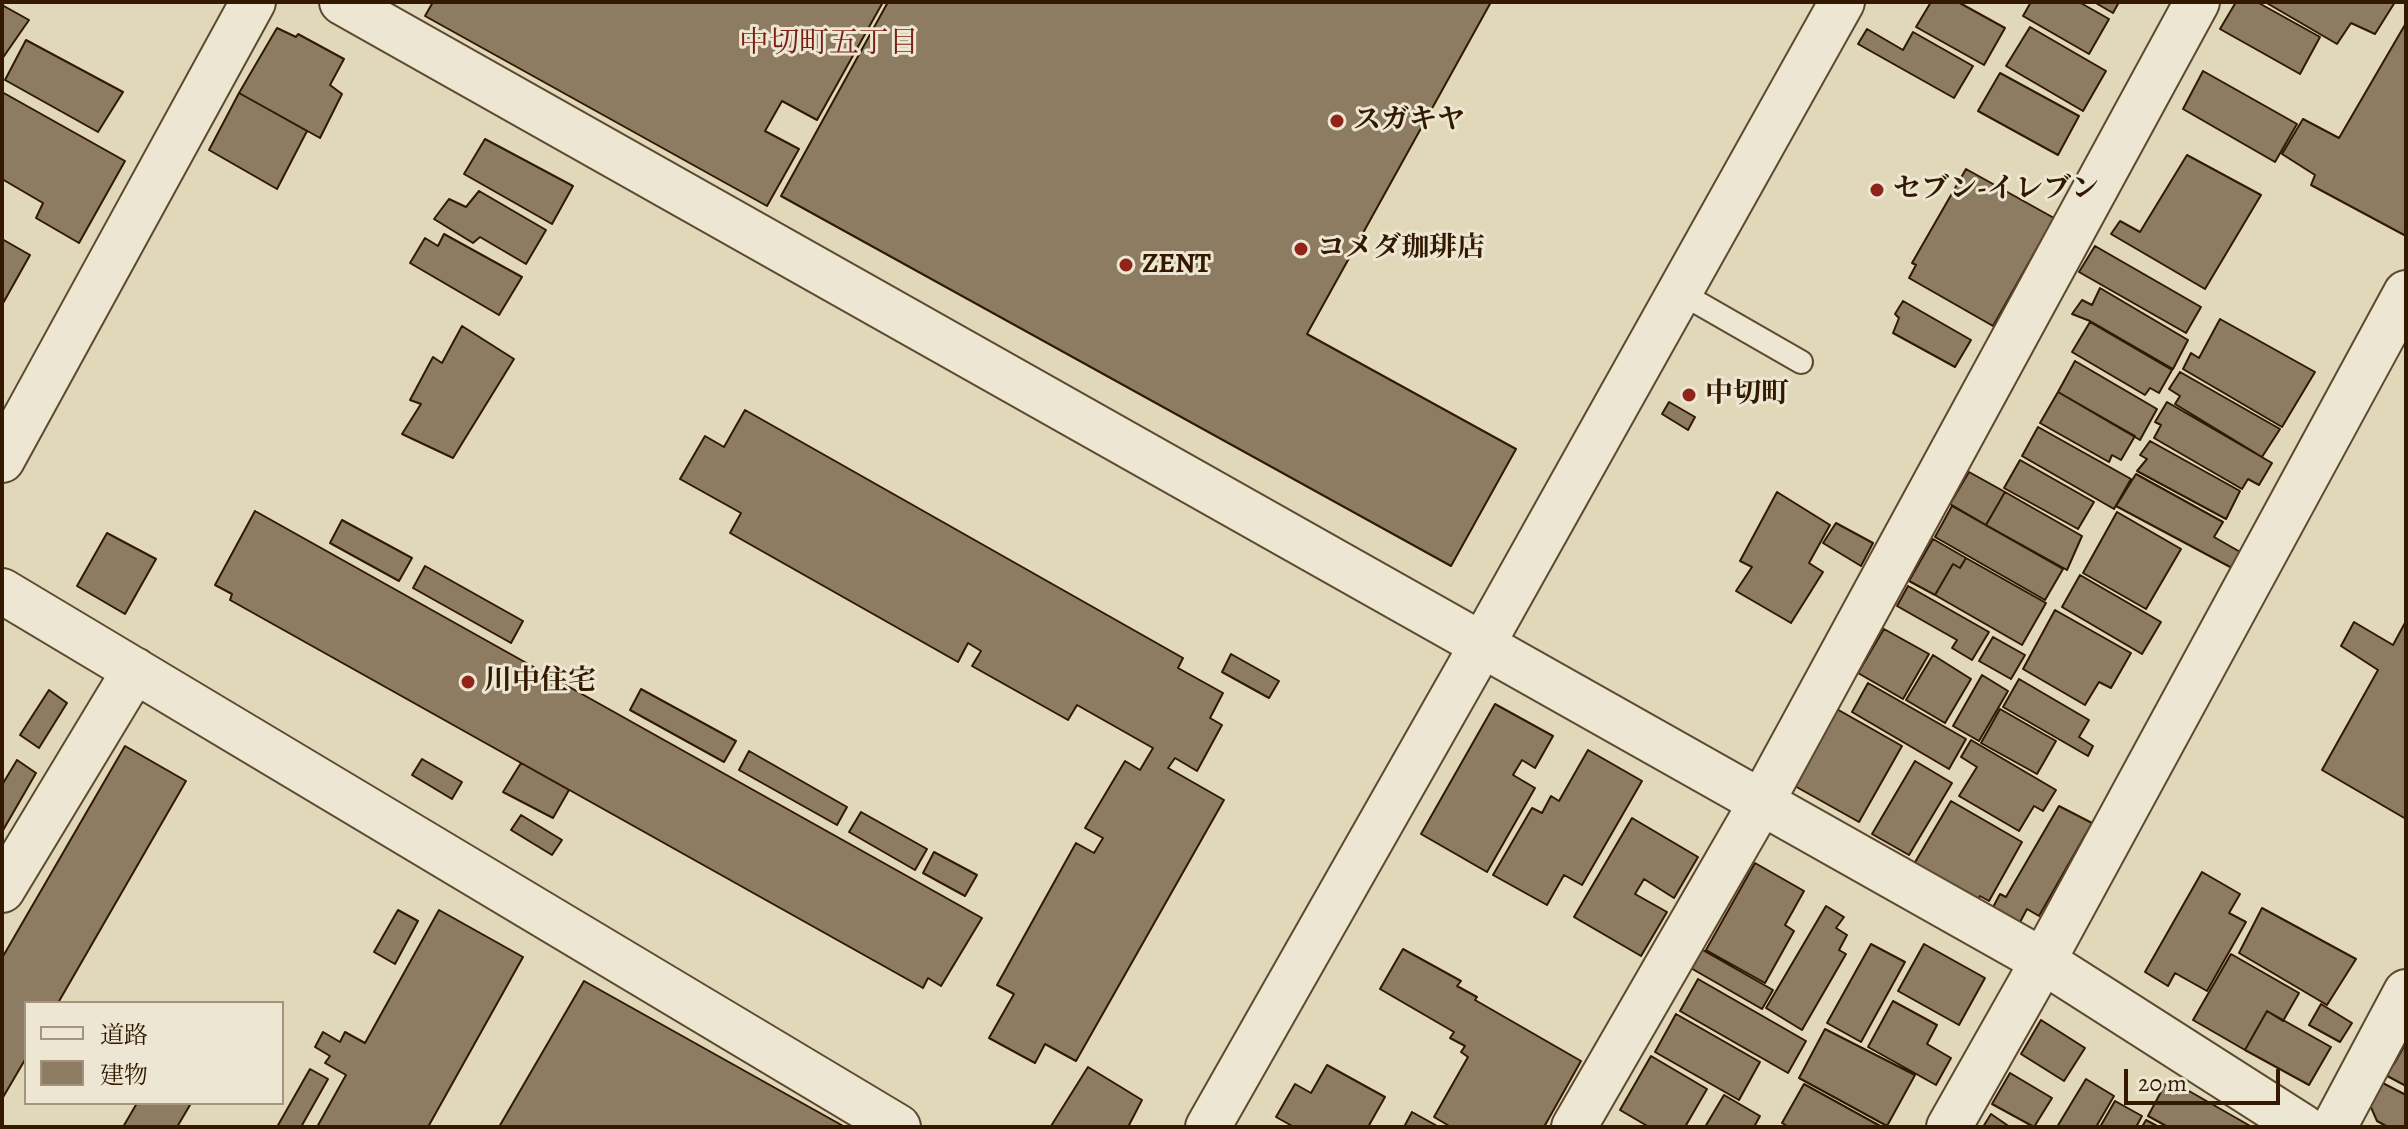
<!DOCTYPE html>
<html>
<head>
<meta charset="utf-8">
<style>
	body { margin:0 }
	#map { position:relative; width:2408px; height:1129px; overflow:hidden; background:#e1d8ba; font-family:Alegreya,"Noto Serif JP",serif }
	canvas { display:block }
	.frame { position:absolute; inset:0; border:4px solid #321900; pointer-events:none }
	.legend { position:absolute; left:24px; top:1001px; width:260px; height:104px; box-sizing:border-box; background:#ece6d2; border:2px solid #a2947e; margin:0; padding:10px 14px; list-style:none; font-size:24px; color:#321900 }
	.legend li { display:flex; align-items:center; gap:16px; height:40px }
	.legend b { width:40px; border:2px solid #a2947e }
	.scale { position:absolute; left:2124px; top:1069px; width:156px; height:36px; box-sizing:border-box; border:4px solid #321900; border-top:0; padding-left:10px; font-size:24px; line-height:28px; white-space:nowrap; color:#321900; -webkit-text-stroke:6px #ece6d2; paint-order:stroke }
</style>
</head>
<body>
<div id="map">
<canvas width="2408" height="1129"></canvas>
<div class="frame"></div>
<ul class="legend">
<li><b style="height:10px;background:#ece6d2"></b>道路</li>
<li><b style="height:22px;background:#8d7c61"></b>建物</li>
</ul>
<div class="scale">20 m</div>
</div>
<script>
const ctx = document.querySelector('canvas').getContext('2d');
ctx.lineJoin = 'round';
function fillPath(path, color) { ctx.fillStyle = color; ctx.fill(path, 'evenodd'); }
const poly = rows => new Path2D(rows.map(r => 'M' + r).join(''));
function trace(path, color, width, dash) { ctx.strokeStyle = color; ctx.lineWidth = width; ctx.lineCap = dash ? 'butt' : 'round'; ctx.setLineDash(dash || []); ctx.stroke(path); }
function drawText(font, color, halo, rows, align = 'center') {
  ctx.font = font + ' Alegreya,"Noto Serif JP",serif'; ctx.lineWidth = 6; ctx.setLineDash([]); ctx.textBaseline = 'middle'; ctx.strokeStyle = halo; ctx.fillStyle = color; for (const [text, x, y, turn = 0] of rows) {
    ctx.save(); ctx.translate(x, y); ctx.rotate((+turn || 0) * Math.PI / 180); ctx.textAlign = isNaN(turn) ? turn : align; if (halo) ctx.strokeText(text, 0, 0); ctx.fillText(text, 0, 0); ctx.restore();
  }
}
const building = poly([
	[433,2,883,2,817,120,782,101,765,131,799,149,767,206,425,16,433,2],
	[888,2,1491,2,1307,334,1516,449,1451,566,781,196,888,2],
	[1931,2,1958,2,2005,28,1984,65,1916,27,1931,2],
	[2031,2,2079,2,2109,19,2089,54,2023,16,2031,2],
	[2094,2,2119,2,2113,13,2094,2],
	[2236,2,2257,2,2320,37,2300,74,2220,29,2236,2],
	[2265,2,2395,2,2375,34,2351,23,2337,44,2265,2],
	[2,5,29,20,2,59,2,5],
	[2406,23,2406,236,2311,185,2315,175,2282,154,2303,119,2339,138,2406,23],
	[2030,27,2106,71,2083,111,2006,66,2030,27],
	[277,28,296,37,298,34,344,59,330,85,342,94,320,138,239,93,277,28],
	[1867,29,1903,50,1913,32,1973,66,1954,98,1858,44,1867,29],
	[26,40,123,92,98,132,5,80,26,40],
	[2203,71,2297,124,2275,162,2183,109,2203,71],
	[2000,73,2079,116,2058,155,1978,111,2000,73],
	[2,92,125,161,79,243,36,218,43,203,2,179,2,92],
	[239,93,307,131,277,189,209,150,239,93],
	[485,139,573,186,552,224,464,174,485,139],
	[2187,155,2261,195,2205,289,2111,234,2120,221,2140,232,2187,155],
	[1966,169,2054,218,1993,326,1909,278,1916,265,1912,263,1966,169],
	[479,191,546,230,526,264,480,237,473,243,434,219,449,199,466,207,479,191],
	[444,234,522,277,499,315,410,263,425,238,438,246,444,234],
	[2,239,30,255,2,305,2,239],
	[2095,246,2201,307,2186,333,2079,272,2095,246],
	[2100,288,2188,340,2173,369,2090,321,2072,314,2082,300,2092,305,2100,288],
	[1903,301,1971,340,1955,367,1893,333,1899,318,1895,314,1903,301],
	[2220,319,2315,372,2282,427,2183,369,2191,353,2199,358,2220,319],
	[2090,322,2172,370,2159,393,2150,388,2145,395,2072,352,2090,322],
	[462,326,514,359,453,458,402,434,421,404,410,400,433,357,442,363,462,326],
	[2075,361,2157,409,2140,440,2058,392,2075,361],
	[2180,372,2280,429,2262,457,2175,404,2180,396,2169,389,2180,372],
	[2058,392,2135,436,2121,460,2112,455,2109,462,2040,423,2058,392],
	[1669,402,1695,417,1688,430,1662,414,1669,402],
	[2167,402,2272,463,2259,485,2248,479,2242,489,2154,438,2161,425,2155,422,2167,402],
	[745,410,1183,658,1178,668,1223,693,1210,718,1222,725,1197,771,1175,758,1168,768,1224,800,1076,1061,1045,1044,1035,1063,989,1038,1014,994,997,985,1076,843,1094,853,1103,838,1085,828,1125,761,1140,770,1153,748,1077,705,1068,720,972,666,981,651,968,643,958,662,730,533,741,513,680,479,705,436,724,447,745,410],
	[2038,427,2131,479,2114,509,2022,456,2038,427],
	[2150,441,2240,491,2226,519,2137,471,2147,459,2140,455,2150,441],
	[2020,460,2094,502,2078,529,2004,488,2020,460],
	[1969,472,2005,492,1986,525,1950,504,1969,472],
	[2136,474,2223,522,2214,537,2242,553,2232,568,2116,506,2136,474],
	[1777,492,1830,525,1809,563,1823,572,1791,623,1736,591,1752,567,1740,561,1777,492],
	[2005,492,2082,536,2067,570,1986,525,2005,492],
	[1952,506,2063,569,2045,600,1935,537,1952,506],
	[255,511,982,918,941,986,928,978,923,988,230,600,232,594,215,585,255,511],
	[2117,512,2181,549,2146,609,2083,573,2117,512],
	[342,520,412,558,399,581,330,543,342,520],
	[1836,523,1873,543,1861,566,1823,543,1836,523],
	[107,533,156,559,125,614,77,586,107,533],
	[1933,539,1966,558,1960,568,1953,564,1935,595,1909,581,1933,539],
	[1966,558,2046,603,2022,645,1935,595,1953,564,1960,568,1966,558],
	[425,566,523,621,511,643,413,588,425,566],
	[2080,575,2161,622,2142,654,2062,607,2080,575],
	[1908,586,1989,632,1972,660,1952,648,1957,640,1897,606,1908,586],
	[2055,610,2131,653,2111,688,2099,682,2085,705,2023,669,2055,610],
	[2406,621,2406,819,2322,770,2378,670,2341,646,2354,622,2393,645,2406,621],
	[1884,629,1929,654,1903,699,1858,673,1884,629],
	[1993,637,2025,655,2011,679,1979,661,1993,637],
	[1231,654,1279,681,1269,698,1222,672,1231,654],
	[1933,655,1971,679,1945,723,1906,700,1933,655],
	[1982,675,2008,691,1979,741,1953,726,1982,675],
	[2019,679,2089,720,2079,737,2093,746,2088,756,2003,707,2019,679],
	[1868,683,1966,739,1949,769,1852,712,1868,683],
	[641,689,736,741,724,762,630,710,641,689],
	[49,690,67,703,39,748,20,735,49,690],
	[1495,704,1553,736,1535,768,1522,760,1513,775,1535,788,1487,872,1421,834,1495,704],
	[1835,708,1902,746,1859,822,1793,785,1835,708],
	[2000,709,2056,741,2037,774,1981,743,2000,709],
	[1971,740,2056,790,2043,811,2034,806,2019,831,1959,796,1977,767,1961,757,1971,740],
	[125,746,186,781,58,1003,26,1003,26,1058,2,1099,2,958,125,746],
	[1588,750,1642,781,1582,885,1564,875,1547,905,1493,875,1532,808,1542,813,1551,796,1559,801,1588,750],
	[749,751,847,807,837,825,739,770,749,751],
	[422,759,462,782,452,799,412,775,422,759],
	[17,760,36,773,2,832,2,785,17,760],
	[1915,761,1952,783,1909,855,1872,834,1915,761],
	[521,763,569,790,553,818,503,792,521,763],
	[1951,801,2022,842,1989,901,1980,896,1977,901,1914,864,1951,801],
	[2059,806,2092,823,2039,916,2027,909,2018,926,1991,911,2000,894,2006,897,2059,806],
	[861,812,927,849,915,870,849,832,861,812],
	[521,815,562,840,552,855,511,830,521,815],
	[1632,818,1698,857,1674,898,1644,879,1635,894,1667,912,1641,956,1574,917,1632,818],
	[934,852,977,875,965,896,923,873,934,852],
	[1755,863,1804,891,1785,925,1794,931,1765,983,1706,950,1755,863],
	[2202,872,2240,894,2229,913,2246,922,2207,991,2175,973,2168,986,2145,972,2202,872],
	[1826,906,1844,917,1836,928,1847,935,1839,950,1846,954,1802,1030,1766,1008,1826,906],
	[2262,908,2356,959,2327,1005,2239,953,2262,908],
	[398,910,418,921,395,964,374,952,398,910],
	[439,910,523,957,428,1127,317,1127,346,1075,325,1063,330,1056,315,1047,323,1032,340,1042,345,1032,365,1043,439,910],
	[1871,944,1905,962,1861,1042,1827,1023,1871,944],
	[1924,944,1985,978,1959,1025,1898,991,1924,944],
	[1403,949,1461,981,1457,986,1477,997,1475,1000,1581,1061,1544,1127,1451,1127,1434,1117,1468,1057,1461,1052,1465,1046,1450,1038,1454,1032,1380,989,1403,949],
	[1701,949,1773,990,1762,1009,1689,967,1701,949],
	[2231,954,2299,993,2283,1021,2267,1011,2245,1050,2193,1020,2231,954],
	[1698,979,1806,1041,1788,1073,1680,1011,1698,979],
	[584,981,845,1127,499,1127,584,981],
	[1893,1001,1937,1025,1927,1044,1951,1058,1936,1085,1868,1047,1893,1001],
	[2321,1004,2352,1023,2340,1042,2309,1025,2321,1004],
	[2267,1011,2331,1047,2309,1085,2245,1050,2267,1011],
	[1676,1014,1760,1062,1739,1100,1655,1052,1676,1014],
	[2041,1020,2085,1048,2064,1081,2021,1054,2041,1020],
	[1825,1029,1915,1075,1887,1126,1799,1078,1825,1029],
	[2406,1043,2406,1086,2376,1070,2382,1057,2394,1064,2406,1043],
	[1651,1056,1707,1089,1685,1127,1649,1127,1620,1110,1651,1056],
	[1327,1065,1385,1097,1368,1127,1294,1127,1276,1117,1295,1084,1311,1093,1327,1065],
	[1088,1067,1142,1100,1128,1127,1051,1126,1088,1067],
	[310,1069,328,1079,301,1127,277,1127,310,1069],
	[2010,1073,2052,1098,2034,1127,1992,1104,2010,1073],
	[2086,1079,2114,1096,2096,1127,2057,1127,2086,1079],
	[2168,1079,2252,1127,2168,1127,2148,1116,2168,1079],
	[2377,1080,2406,1095,2406,1127,2388,1127,2377,1121,2366,1096,2377,1080],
	[1804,1084,1882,1127,1789,1127,1782,1123,1804,1084],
	[1724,1095,1760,1116,1754,1127,1705,1127,1724,1095],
	[2115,1101,2142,1116,2136,1127,2100,1127,2115,1101],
	[137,1103,187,1103,190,1105,177,1127,123,1127,137,1103],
	[1412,1112,1439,1127,1404,1127,1412,1112],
	[1991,1114,2010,1127,1983,1127,1991,1114],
	[2146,1120,2159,1127,2142,1127,2146,1120]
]);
fillPath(building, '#8d7c61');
trace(building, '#321900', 2);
const service = poly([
	[1679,292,1801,362]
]);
const minor = poly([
	[342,2,2043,961,2303,1127],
	[2,460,253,2],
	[2,591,898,1127],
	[2,890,135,670],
	[1574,1127,1761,803,2197,2],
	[1949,1127,2043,961,2406,293],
	[2334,1127,2406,992]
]);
const tertiary = poly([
	[1208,1127,1482,645,1842,2]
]);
trace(service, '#5e492e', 26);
trace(minor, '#5e492e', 48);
trace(tertiary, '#5e492e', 48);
trace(service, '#ece6d2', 22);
trace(minor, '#ece6d2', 44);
trace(tertiary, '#ece6d2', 44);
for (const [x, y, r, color] of [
	[1337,121,8,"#8f2418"],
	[1877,190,8,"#8f2418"],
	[1301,249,8,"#8f2418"],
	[1126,265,8,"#8f2418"],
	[1689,395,8,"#8f2418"],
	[468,682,8,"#8f2418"]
]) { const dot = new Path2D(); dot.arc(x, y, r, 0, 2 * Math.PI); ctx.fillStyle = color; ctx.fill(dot); trace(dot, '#ece6d2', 3); }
drawText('bold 28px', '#321900', '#ece6d2', [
	["スガキヤ",1353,121],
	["セブン-イレブン",1893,190],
	["コメダ珈琲店",1317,249],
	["ZENT",1142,265],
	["中切町",1705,395],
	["川中住宅",484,682]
], 'left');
drawText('30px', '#7a1f14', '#ece6d2', [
	["中切町五丁目",829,45]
]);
</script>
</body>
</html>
